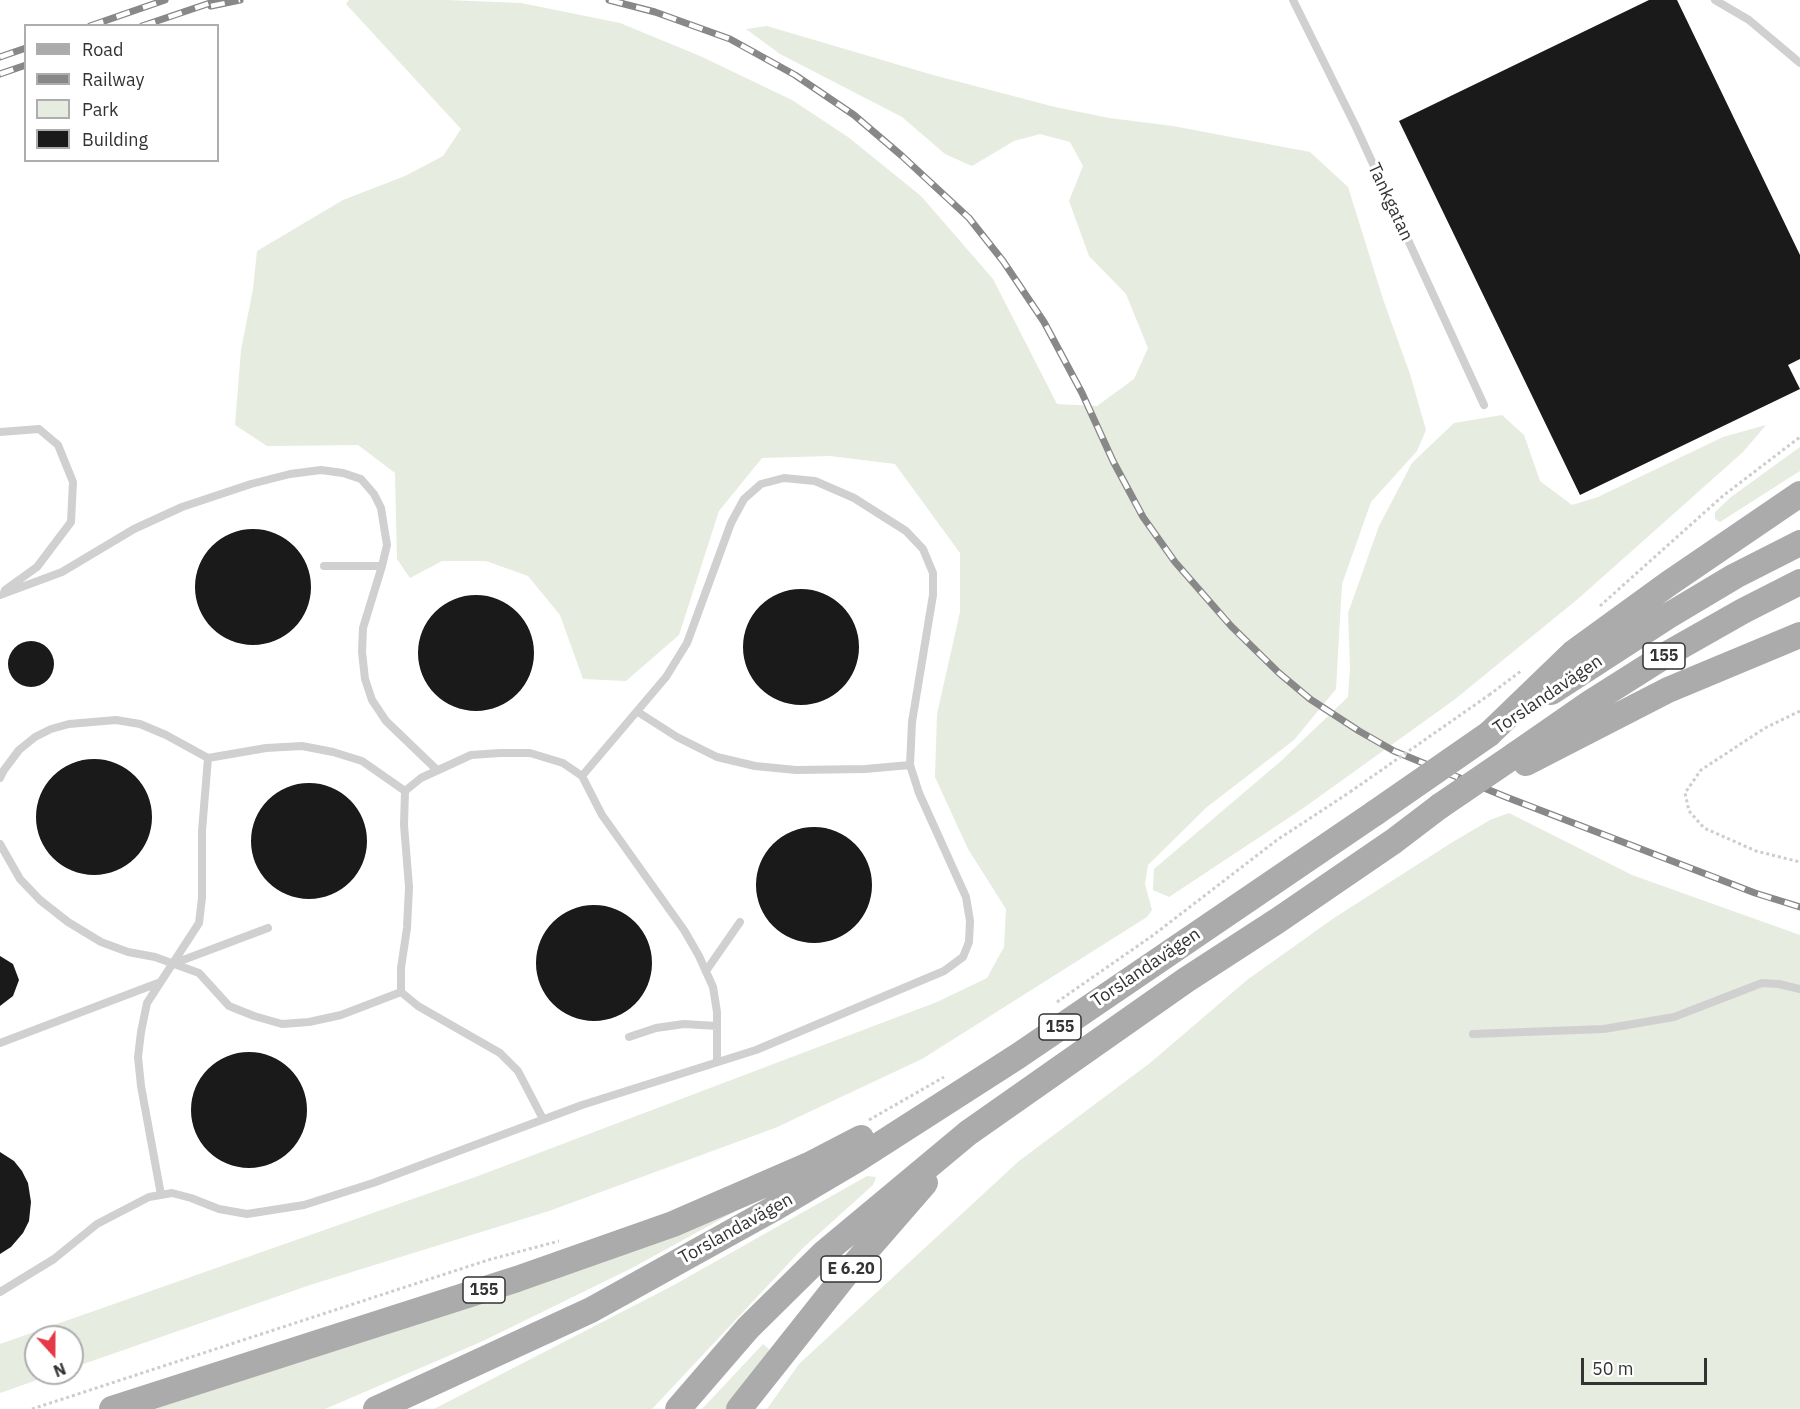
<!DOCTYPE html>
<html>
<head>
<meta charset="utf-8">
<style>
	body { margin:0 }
	#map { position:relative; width:1800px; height:1409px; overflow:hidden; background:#fff; font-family:"IBM Plex Sans",sans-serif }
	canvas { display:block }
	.legend { position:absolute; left:24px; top:24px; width:195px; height:138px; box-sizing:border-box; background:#fff; border:2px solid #adadad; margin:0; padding:8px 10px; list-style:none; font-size:18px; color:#333 }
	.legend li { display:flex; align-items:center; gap:12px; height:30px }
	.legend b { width:30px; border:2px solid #adadad }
	.north { position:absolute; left:24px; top:1325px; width:60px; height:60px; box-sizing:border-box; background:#fff; border:2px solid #adadad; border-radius:50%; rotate:159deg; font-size:16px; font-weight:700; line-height:24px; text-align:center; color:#333 }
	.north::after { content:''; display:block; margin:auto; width:21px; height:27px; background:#e63946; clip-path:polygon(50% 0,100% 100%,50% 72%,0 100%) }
	.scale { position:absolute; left:1581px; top:1358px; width:126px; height:27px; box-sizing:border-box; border:3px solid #333; border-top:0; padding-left:8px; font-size:18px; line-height:21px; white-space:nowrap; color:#333; -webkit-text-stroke:4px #fff; paint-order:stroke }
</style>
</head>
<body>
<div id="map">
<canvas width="1800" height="1409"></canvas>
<ul class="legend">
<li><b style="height:8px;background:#ababab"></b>Road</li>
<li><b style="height:8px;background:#888"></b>Railway</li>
<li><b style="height:16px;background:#e6ecdf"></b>Park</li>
<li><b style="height:16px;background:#1a1a1a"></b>Building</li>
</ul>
<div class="north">N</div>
<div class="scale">50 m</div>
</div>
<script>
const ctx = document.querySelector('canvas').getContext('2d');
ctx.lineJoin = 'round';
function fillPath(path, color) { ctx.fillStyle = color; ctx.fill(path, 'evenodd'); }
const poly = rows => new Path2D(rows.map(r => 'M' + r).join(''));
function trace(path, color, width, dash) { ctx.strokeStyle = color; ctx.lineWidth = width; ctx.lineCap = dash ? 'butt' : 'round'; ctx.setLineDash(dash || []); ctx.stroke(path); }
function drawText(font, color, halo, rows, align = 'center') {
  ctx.font = font + ' "IBM Plex Sans",sans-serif'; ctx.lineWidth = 6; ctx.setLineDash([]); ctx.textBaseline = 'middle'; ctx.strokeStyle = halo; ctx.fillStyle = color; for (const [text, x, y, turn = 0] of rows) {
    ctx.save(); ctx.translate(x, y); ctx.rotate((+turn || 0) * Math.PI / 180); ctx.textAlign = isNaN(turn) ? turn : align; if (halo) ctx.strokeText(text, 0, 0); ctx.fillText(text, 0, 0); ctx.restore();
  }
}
fillPath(poly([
	[349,0,446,0,521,3,620,23,700,56,792,100,848,137,921,196,993,279,1057,404,1097,406,1134,379,1148,348,1126,294,1089,256,1069,201,1083,166,1070,142,1040,134,1014,141,972,166,945,154,902,117,780,54,746,29,767,26,933,75,1055,107,1109,118,1173,126,1310,152,1348,187,1384,302,1410,374,1426,430,1417,451,1371,502,1342,584,1336,689,1294,740,1207,807,1148,865,1145,884,1152,910,1147,917,922,1059,775,1128,549,1211,310,1285,72,1368,72,1337,36,1337,36,1373,57,1373,0,1393,0,1344,478,1176,937,1002,987,978,1004,947,1006,909,968,849,935,777,937,714,960,612,960,553,895,464,830,456,762,458,719,511,679,635,626,681,583,679,560,615,528,576,486,561,442,561,410,578,397,559,395,473,358,445,267,446,235,425,241,350,253,289,257,251,343,200,405,176,443,156,461,129,346,4],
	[1502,415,1524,435,1540,481,1572,505,1598,497,1723,437,1766,425,1743,452,1579,598,1454,700,1302,809,1169,897,1153,890,1154,869,1281,761,1348,697,1350,667,1348,613,1379,526,1412,463,1454,423],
	[1800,447,1800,471,1720,522,1715,519,1715,512,1731,497],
	[1509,813,1632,875,1800,935,1800,1409,767,1409,799,1364,1019,1161,1150,1063,1247,980,1334,918,1451,843,1490,820],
	[867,1176,876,1177,873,1185,803,1248,652,1409,434,1409,674,1285],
	[732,1209,734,1212,632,1268,483,1341,325,1409,147,1409],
	[763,1344,769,1349,767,1356,726,1409,702,1409]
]), '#e6ecdf');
fillPath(poly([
	[1649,0,1677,0,1800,255,1800,359,1788,365,1800,389,1580,495,1399,121],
	'195 587a58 58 0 1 1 116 0a58 58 0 1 1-116 0Z',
	'743 647a58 58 0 1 1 116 0a58 58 0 1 1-116 0Z',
	'418 653a58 58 0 1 1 116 0a58 58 0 1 1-116 0Z',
	'8 664a23 23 0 1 1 46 0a23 23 0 1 1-46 0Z',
	'36 817a58 58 0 1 1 116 0a58 58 0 1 1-116 0Z',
	'251 841a58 58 0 1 1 116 0a58 58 0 1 1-116 0Z',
	'756 885a58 58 0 1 1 116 0a58 58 0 1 1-116 0Z',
	'536 963a58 58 0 1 1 116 0a58 58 0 1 1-116 0Z',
	[0,956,13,964,19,980,13,996,0,1006],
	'191 1110a58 58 0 1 1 116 0a58 58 0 1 1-116 0Z',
	[0,1152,14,1161,22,1171,28,1183,31,1202,29,1221,23,1233,11,1247,0,1254]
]), '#1a1a1a');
trace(poly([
	[1600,606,1724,495,1800,437],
	[1489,695,1521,671],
	[1800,711,1765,728,1701,770,1685,793,1689,811,1704,828,1756,851,1800,862],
	[1057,1002,1152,936,1277,840,1350,792],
	[869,1120,944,1077],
	[32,1409,488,1260,559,1241]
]), '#cdcdcd', 3, [3, 3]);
trace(poly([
	[1293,0,1356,127,1484,405],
	[1715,0,1749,20,1800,63],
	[0,432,39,429,58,445,73,482,71,522,37,567,5,590],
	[324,566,382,566],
	[0,595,62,572,134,529,182,507,251,484,290,474,321,470,343,473,361,479,374,494,381,508,387,545,382,566,363,628,362,652,365,679,372,700,386,721,437,770],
	[638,712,677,737,717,757,755,766,796,770,865,769,910,765],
	[0,778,4,770,19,750,35,737,51,729,69,724,116,720,140,724,166,735,208,758,266,748,302,746,333,752,362,761,405,791],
	[0,844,20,879,40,900,68,922,101,942,128,952,155,957,199,973,229,1006,254,1016,282,1024,309,1022,341,1015,401,992],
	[175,963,268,928],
	[706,971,740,922],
	[1473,1034,1604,1029,1674,1017,1762,983,1779,984,1800,989],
	[629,1037,656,1028,684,1024,717,1026],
	[0,1043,158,983],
	[543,1119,518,1071,500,1053,418,1006,401,992,401,968,407,928,409,887,404,825,405,791,421,778,471,755,500,753,530,753,563,763,582,776,602,815,684,930,699,956,713,987,717,1012,717,1061],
	[161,1195,141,1086,138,1057,141,1032,147,1003,199,923,202,898,202,831,208,758],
	[0,1292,54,1259,97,1224,149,1197,172,1193,191,1198,219,1209,247,1214,304,1205,373,1183,582,1105,756,1050,944,971,963,957,969,942,970,921,966,897,919,793,910,765,912,722,933,595,933,573,923,549,906,531,854,498,815,481,784,478,761,484,744,499,731,523,687,643,666,677,582,776]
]), '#d0d0d0', 8);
trace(poly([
	[1551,692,1668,616,1735,576,1800,543],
	[1489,734,1573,653,1668,584,1800,494],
	[1515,755,1590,703,1669,653,1743,611,1800,582],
	[1526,763,1668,690,1800,635],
	[112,1409,517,1279,673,1224,809,1165,861,1138],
	[376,1409,591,1310,773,1209,856,1160,1018,1056,1375,813],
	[678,1409,748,1328,824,1253,968,1133,1186,980,1277,921,1394,841,1440,806],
	[739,1409,846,1274,925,1183]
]), '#ababab', 26);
const rail = poly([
	[609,0,655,12,730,39,795,75,854,115,902,156,969,218,1003,261,1044,322,1082,393,1113,461,1143,517,1175,562,1231,626,1279,673,1310,699,1359,731,1394,751,1506,797,1755,893,1800,907],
	[211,6,240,0],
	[90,26,165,0],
	[142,26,219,0],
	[0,57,26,48],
	[0,74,26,65]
]);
trace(rail, '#888', 7);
trace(rail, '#fff', 4.5, [14]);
trace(poly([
	[1350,792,1489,695]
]), '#cdcdcd', 3, [3, 3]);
trace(poly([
	[1440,806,1515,755],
	[1375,813,1489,734]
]), '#ababab', 26);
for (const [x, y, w] of [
	[1664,656,42],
	[1060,1027,42],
	[851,1269,60],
	[484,1290,42]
]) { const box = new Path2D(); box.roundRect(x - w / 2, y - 13, w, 26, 4.5); ctx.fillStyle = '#fff'; ctx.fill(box); trace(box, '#333', 1.5); }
drawText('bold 16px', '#333', null, [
	["155",1664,656],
	["155",1060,1027],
	["E 6.20",851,1269],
	["155",484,1290]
]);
drawText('18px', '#333', '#fff', [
	["Tankgatan",1390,202,65],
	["Torslandavägen",1548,695,-34],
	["Torslandavägen",1146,968,-34],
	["Torslandavägen",736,1229,-29]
]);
</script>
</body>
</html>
